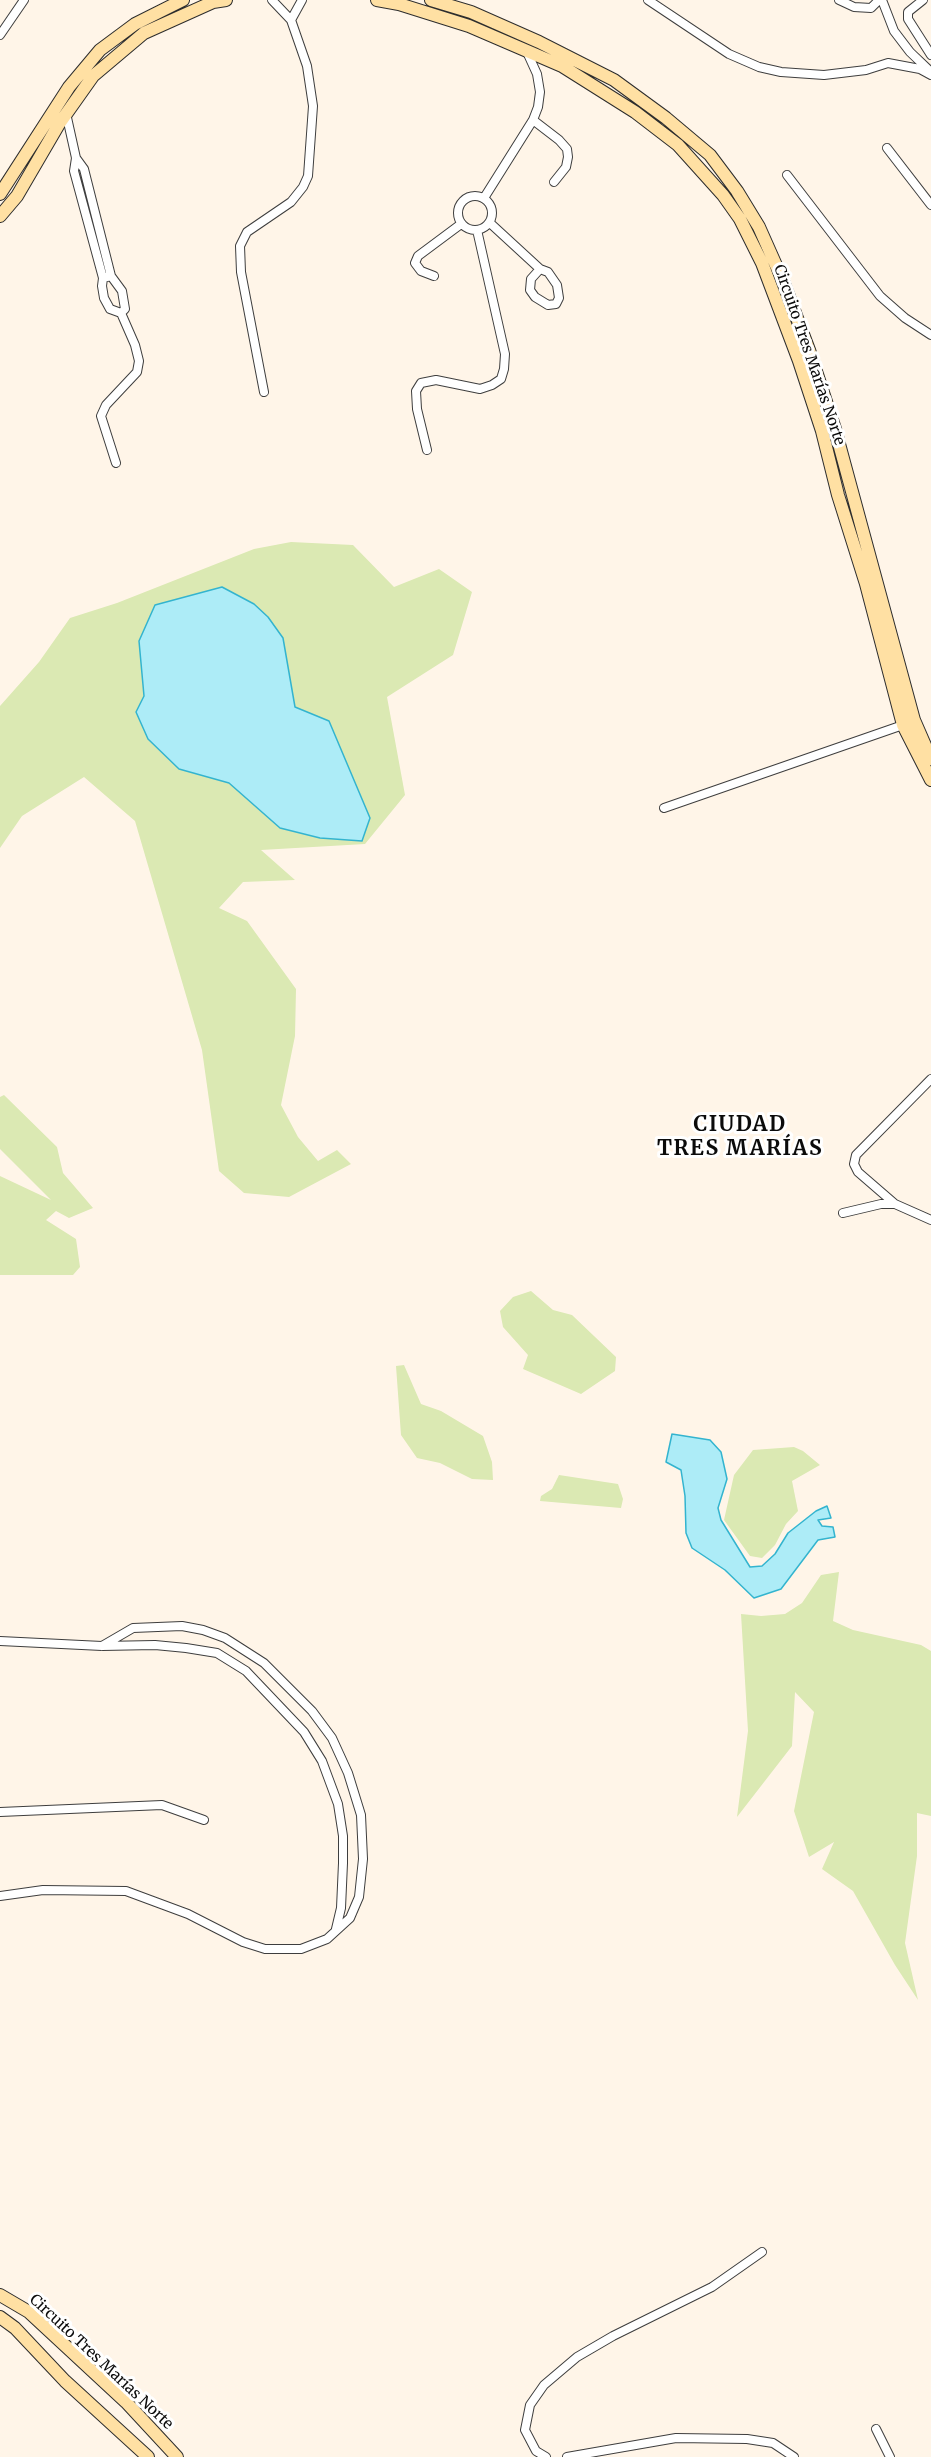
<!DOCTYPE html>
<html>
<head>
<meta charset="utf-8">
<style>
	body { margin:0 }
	canvas { display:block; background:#fff5e8 }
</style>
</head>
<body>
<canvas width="931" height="2457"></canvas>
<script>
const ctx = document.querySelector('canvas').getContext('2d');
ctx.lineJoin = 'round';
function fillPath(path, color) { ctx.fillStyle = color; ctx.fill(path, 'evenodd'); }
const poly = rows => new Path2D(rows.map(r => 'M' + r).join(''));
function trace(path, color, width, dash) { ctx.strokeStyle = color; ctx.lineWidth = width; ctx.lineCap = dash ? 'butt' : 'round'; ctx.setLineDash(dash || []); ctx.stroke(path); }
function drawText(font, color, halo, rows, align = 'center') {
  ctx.font = font + ' Merriweather,serif'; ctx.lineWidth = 6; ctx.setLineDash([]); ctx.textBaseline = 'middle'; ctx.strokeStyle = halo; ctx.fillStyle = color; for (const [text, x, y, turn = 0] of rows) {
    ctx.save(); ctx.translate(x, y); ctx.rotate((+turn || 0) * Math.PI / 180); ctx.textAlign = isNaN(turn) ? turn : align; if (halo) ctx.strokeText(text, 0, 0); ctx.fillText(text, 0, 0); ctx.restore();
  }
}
fillPath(poly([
	[291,542,353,545,394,587,439,569,472,592,453,655,387,697,405,795,365,844,261,850,295,880,243,882,219,908,247,921,296,989,295,1036,281,1105,298,1137,318,1161,337,1150,351,1164,289,1197,244,1193,219,1171,202,1050,135,821,84,777,22,816,0,848,0,706,39,662,70,618,117,603,254,549],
	[4,1095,57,1147,63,1173,93,1208,69,1218,56,1211,46,1220,76,1239,80,1267,73,1275,0,1275,0,1176,51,1200,0,1149,0,1097],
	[531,1291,553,1310,572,1315,616,1357,615,1371,581,1394,523,1369,528,1355,503,1327,500,1311,513,1297],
	[404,1365,421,1404,441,1411,483,1436,492,1462,493,1480,472,1479,440,1463,417,1458,401,1435,396,1366],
	[794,1447,803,1451,820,1465,792,1481,798,1511,786,1524,775,1545,762,1558,750,1556,724,1520,734,1475,753,1450],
	[559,1475,618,1484,623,1499,621,1508,540,1501,541,1496,552,1489],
	[839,1572,833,1621,853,1630,921,1645,931,1651,931,1816,917,1813,917,1856,905,1943,918,2000,895,1965,853,1891,822,1869,834,1842,809,1857,794,1811,814,1712,795,1692,792,1746,737,1817,748,1731,741,1614,761,1616,785,1614,802,1603,821,1575]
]), '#dbe9b3');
const water = poly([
	[222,587,254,604,268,617,283,638,295,707,329,721,370,818,362,841,320,838,280,828,229,783,179,769,148,739,136,712,144,696,139,641,155,605,222,587],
	[672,1434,710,1440,721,1452,727,1479,718,1508,721,1520,750,1567,762,1566,775,1554,788,1533,816,1511,827,1506,831,1518,818,1520,822,1526,833,1527,835,1537,818,1540,781,1589,754,1598,725,1570,692,1548,686,1533,685,1496,681,1470,666,1462,672,1434]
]);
fillPath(water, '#adecf7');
trace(water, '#33b4cf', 1.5);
const street = poly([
	[648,0,729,54,759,67,781,72,824,75,866,70,888,63,920,69,931,75],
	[839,0,854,7,871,8,879,0],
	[882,0,894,31,910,52,931,72],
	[923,0,908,12,908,19,931,55],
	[291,20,302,0],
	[0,35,24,0],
	[66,113,76,158,74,171,103,278],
	[533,120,559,140,567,149,568,157,566,167,554,182],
	[887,148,931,205],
	[76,158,84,169,111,276,122,291,125,309,121,313,110,309,104,298,102,286,103,278,111,276],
	[787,175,880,296,905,318,931,335],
	'458 213a17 17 0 1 1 34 0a17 17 0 1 1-34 0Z',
	[484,198,533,120,538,107,540,92,537,74,527,52],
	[490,223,540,269,548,272,557,285,559,298,556,304,548,305,535,297,530,290,531,279,540,269],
	[434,276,421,271,415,263,418,256,461,224],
	[264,392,241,272,240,246,247,232,291,202,303,187,308,176,313,106,307,66,291,20,272,0],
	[427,450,417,409,416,391,421,383,436,380,480,389,492,385,501,379,504,369,505,354,477,230],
	[116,463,101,416,106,405,137,372,139,361,135,345,121,313],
	[664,808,903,725],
	[895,1204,858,1172,854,1164,856,1155,931,1079],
	[843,1213,881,1204,895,1204,931,1220],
	[0,1641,102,1646,155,1645,186,1648,217,1653,246,1671,304,1732,322,1761,338,1804,343,1836,343,1863,341,1908,336,1929],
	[0,1812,162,1805,204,1820],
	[0,1896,43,1890,126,1891,188,1914,243,1942,265,1949,301,1949,327,1939,350,1918,359,1897,363,1859,361,1815,348,1773,332,1738,312,1711,264,1663,225,1638,203,1630,182,1626,133,1628,102,1646],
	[876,2429,890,2457],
	[546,2457,536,2451,525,2430,530,2405,544,2385,577,2357,613,2336,712,2287,762,2252],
	[567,2457,676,2438,747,2439,773,2443,794,2457]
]);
const secondary = poly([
	[377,0,399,4,469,26,562,66,635,112,678,145,723,195,740,219,762,263,799,361,822,431,838,495,866,584,903,725,931,780],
	[431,0,471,12,539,42,614,80,666,118,710,155,737,191,759,227,783,281,809,350,835,429,914,720,931,759],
	[0,194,69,87,100,50,135,24,183,0],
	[0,216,17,196,59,124,93,76,144,33,213,2,226,0],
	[0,2295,29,2312,126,2402,177,2457],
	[0,2317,15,2328,65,2381,148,2457]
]);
trace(street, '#3e3e3e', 10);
trace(secondary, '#2d2d2d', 14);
trace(street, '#fff', 8);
trace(secondary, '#ffe0a3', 12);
drawText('15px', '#0b0b0b', '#fff', [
	["Circuito Tres Marías Norte",809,355,71],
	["Circuito Tres Marías Norte",101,2362,43]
]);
ctx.letterSpacing = '1.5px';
drawText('bold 21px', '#0b0b0b', '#fff', [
	["CIUDAD",740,1125],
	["TRES MARÍAS",740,1149]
]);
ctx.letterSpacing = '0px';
</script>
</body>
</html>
